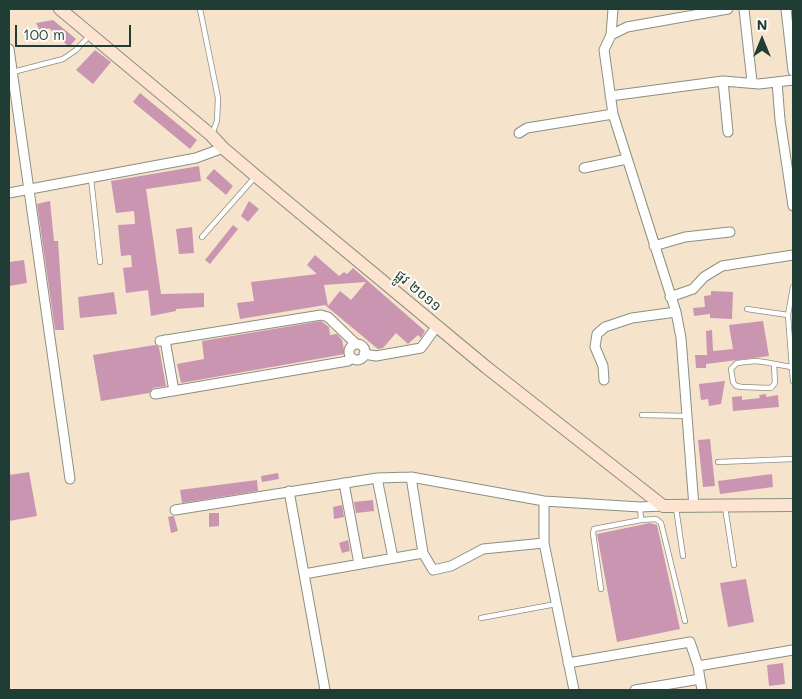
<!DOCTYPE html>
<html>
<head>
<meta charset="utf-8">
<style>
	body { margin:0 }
	#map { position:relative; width:802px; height:699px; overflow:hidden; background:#f6e3cb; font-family:Mali,sans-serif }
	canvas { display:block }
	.frame { position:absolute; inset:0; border:10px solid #1f3d34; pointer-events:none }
	.north { position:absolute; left:737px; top:15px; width:50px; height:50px; -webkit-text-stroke:4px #fdfcf7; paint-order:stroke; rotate:0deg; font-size:14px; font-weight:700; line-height:20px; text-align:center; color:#1f3d34 }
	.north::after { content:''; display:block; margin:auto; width:18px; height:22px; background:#1f3d34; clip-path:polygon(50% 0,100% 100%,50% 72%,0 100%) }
	.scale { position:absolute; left:15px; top:25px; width:116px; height:22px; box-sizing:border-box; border:2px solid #1f3d34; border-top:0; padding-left:6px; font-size:15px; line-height:18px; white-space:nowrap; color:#1f3d34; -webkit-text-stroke:4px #fdfcf7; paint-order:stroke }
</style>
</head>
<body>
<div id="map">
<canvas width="802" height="699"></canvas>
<div class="frame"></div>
<div class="north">N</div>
<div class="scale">100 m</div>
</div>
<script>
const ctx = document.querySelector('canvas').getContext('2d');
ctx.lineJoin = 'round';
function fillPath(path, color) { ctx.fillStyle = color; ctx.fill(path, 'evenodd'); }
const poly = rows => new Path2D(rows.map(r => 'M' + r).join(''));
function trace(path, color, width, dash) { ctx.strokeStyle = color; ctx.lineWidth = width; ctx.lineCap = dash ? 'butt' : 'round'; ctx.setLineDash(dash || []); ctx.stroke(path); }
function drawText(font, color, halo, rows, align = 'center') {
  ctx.font = font + ' Mali,"Noto Sans Khmer",sans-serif'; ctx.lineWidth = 4; ctx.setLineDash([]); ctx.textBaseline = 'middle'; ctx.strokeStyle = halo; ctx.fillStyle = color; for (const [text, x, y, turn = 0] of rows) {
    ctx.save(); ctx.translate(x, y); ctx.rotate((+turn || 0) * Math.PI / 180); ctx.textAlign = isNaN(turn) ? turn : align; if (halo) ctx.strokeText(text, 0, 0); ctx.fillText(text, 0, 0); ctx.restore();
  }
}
fillPath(poly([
	[53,20,76,39,69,47,49,28,41,33,36,23],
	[95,50,111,62,93,84,76,70],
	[140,93,197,140,190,149,133,102],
	[199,166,201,181,146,189,161,294,204,293,204,307,176,309,176,311,151,316,148,290,126,293,123,268,132,267,131,255,121,256,118,225,135,224,134,211,116,213,111,181],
	[214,169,233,186,226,195,206,178],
	[50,201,54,241,58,241,64,330,55,330,37,204],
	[249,201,259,209,248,222,241,216],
	[233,225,238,229,210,264,205,260],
	[192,227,194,253,179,254,176,229],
	[315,255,339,276,344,272,347,274,353,268,425,331,421,338,418,335,408,344,396,333,383,348,378,349,325,305,240,319,237,303,254,301,251,282,317,274,307,265],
	[366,282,351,300,340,291,328,306,324,285],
	[24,260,27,283,9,286,9,262],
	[711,291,733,292,732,319,710,318,710,314,694,316,693,308,705,307,704,296,711,295],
	[114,292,117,314,80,318,78,297],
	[321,321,329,327,330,335,337,334,342,340,345,354,181,383,177,364,204,359,202,341],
	[763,321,769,356,706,364,706,368,696,368,695,355,707,355,706,331,712,330,713,351,733,349,729,325],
	[155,345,159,347,166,386,153,388,149,393,101,401,93,355],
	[725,381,721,404,709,406,708,399,701,400,699,384],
	[766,394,766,397,778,395,779,407,733,411,732,397,742,396,742,400,760,398,759,395],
	[710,439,715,486,703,487,698,440],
	[29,472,37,516,9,521,9,475],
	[278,473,279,479,262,482,261,476],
	[772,474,773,487,720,494,718,481],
	[257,480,258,491,182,503,180,490],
	[373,500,374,511,356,513,354,502],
	[342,505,344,517,334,519,333,507],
	[209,513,219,513,219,526,209,527],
	[172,516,174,516,178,531,171,533,168,517],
	[650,523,657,525,680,629,617,642,597,534],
	[348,540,350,551,342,553,339,543],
	[746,579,754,622,728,627,720,583],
	[783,663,785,684,769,686,767,665]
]), '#c995b1');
const service = poly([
	[200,9,218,98,217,121,212,134],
	[13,72,63,59,76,50,90,35],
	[91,178,100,262],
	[202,237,255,177],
	[793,287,788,315,793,381],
	[747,309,788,315],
	[774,364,775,383,771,388,742,387,736,386,733,382,731,369,737,363,755,361,764,362,791,367],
	[642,415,687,416],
	[718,462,793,459],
	[725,507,734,565],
	[676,508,683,556],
	[641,520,656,519,661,523,685,621],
	[601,589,593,533,594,529,641,520,640,507],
	[481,618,556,604]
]);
const minor = poly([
	[744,9,752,82],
	[786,9,793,71],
	[611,35,613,9],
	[9,49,70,479],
	[723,81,728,132],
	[777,82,780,120,793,206],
	[610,96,723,81,759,84,793,80],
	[519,133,527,128,613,114],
	[584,168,627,159],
	[9,193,196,158,223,148],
	[654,246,685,237,730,232],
	[670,297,693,289,704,277,722,266,793,255],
	[165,340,174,391],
	[160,341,321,315,328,317,356,344],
	'349 352a8 8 0 1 1 16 0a8 8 0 1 1-16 0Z',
	[364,354,376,356,421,348,437,326],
	[604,380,603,366,595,347,597,334,605,327,632,318,676,312],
	[155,394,348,361,352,358],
	[411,477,423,553,433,570,451,566,483,549,544,543],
	[377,478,393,558],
	[344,483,359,564],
	[289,491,325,690],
	[544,501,544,543,574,690],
	[694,507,681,338,676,312,613,114,604,50,611,35,627,27,728,9],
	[175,510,377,478,411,477,544,501,640,507,663,506],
	[304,574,423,553],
	[568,663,690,642,698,666],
	[700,679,702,690],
	[635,690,700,679,698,666,793,650]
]);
const secondary = poly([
	[60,9,211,135,223,148,256,176,486,367,663,506,793,505]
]);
trace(service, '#8a9080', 6);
trace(minor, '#8a9080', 11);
trace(secondary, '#8a9080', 14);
trace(service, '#fff', 4.5);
trace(minor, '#fff', 9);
trace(secondary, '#fde4d1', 12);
drawText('14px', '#1f3d34', '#fdfcf7', [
	["ផ្លូវ ២០១១",418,291,40]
]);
</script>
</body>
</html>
